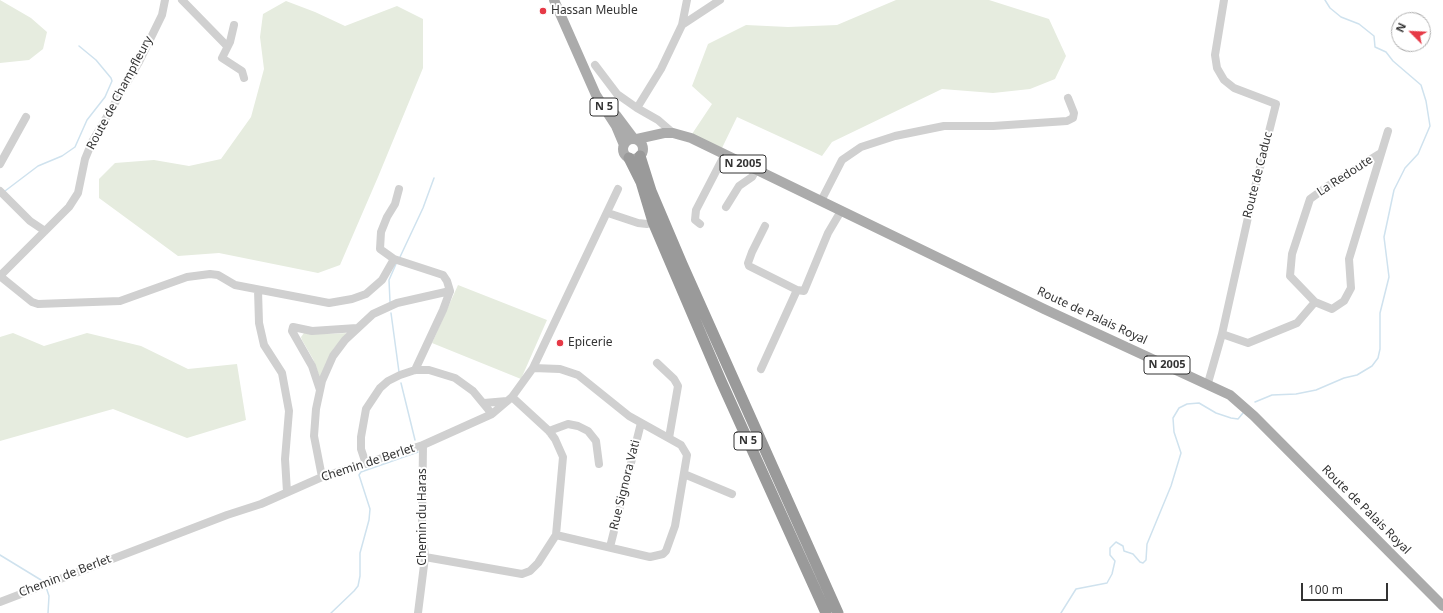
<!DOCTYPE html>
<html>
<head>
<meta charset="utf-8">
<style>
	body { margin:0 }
	#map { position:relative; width:1443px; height:613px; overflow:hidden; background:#fff; font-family:"Noto Sans",sans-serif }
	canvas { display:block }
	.north { position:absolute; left:1391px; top:12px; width:40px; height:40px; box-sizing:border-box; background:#fff; border:1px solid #adadad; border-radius:50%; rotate:294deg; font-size:11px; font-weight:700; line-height:16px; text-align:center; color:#333 }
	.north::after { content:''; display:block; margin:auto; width:14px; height:18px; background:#e63946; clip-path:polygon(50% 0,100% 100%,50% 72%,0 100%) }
	.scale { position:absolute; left:1301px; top:583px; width:87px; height:18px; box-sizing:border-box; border:2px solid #333; border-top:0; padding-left:5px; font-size:12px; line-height:14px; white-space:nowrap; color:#333; -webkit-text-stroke:3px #fff; paint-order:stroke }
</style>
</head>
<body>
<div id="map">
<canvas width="1443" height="613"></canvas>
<div class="north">N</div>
<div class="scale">100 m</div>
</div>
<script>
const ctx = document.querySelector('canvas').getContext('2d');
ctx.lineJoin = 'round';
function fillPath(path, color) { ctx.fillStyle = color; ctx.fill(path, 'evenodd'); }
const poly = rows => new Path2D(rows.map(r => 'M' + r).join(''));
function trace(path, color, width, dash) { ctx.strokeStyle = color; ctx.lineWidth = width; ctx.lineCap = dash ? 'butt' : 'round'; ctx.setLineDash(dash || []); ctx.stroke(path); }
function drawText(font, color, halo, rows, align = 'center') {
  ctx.font = font + ' "Noto Sans",sans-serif'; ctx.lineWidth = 4; ctx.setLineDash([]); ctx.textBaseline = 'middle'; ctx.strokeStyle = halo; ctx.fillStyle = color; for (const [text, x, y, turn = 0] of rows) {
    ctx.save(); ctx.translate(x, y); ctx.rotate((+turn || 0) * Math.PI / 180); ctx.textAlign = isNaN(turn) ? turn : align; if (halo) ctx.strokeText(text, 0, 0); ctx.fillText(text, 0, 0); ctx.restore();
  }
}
fillPath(poly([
	[0,0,31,18,47,32,43,49,29,60,0,63],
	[896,0,989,0,1049,19,1066,56,1055,79,1030,89,993,93,942,89,832,142,822,156,737,117,722,148,692,134,712,104,692,86,708,44,746,25,788,27,837,25],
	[286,1,315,12,345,26,397,6,423,19,423,68,378,177,340,265,318,273,219,253,178,256,99,198,99,179,115,163,154,160,189,166,221,159,251,117,264,69,260,37,263,14],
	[458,285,547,320,521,379,432,343],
	[13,333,44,346,87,333,141,346,188,369,237,364,246,420,187,438,113,409,0,441,0,337],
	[304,333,324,334,349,333,334,348,320,378,313,359,302,340,301,337]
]), '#e6ecdf');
trace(poly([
	[5,191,38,166,62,156,75,147,87,120,105,97,112,81,111,78,96,60,79,46],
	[400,257,423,208,434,178],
	[390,302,389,280,396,264],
	[391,313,399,372],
	[401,383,415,440],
	[1255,402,1272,395,1296,394,1316,390,1344,378,1357,375,1372,366,1378,358,1380,349,1380,313,1389,277,1384,237,1394,190,1405,168,1418,154,1430,126,1426,101,1421,85,1393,61,1386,52,1375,47,1374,36,1359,24,1341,17,1330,8,1325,0],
	[0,555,41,580],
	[46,587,49,596,48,613],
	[331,613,354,591,358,586,360,576,360,553,369,520,370,509,359,475,361,472,418,452],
	[1061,613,1076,589,1107,583,1112,574,1115,561,1110,555,1110,548,1116,542,1123,546,1124,551,1133,554,1140,562,1143,563,1146,560,1147,544,1171,486,1181,453,1174,432,1173,418,1179,408,1187,404,1199,403,1216,413,1231,418,1238,419,1243,413]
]), '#cfe2ee', 1.5);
trace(poly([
	[182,0,227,46],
	[234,25,230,42,222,58,242,71,244,78],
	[682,25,720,0],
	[595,65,617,94,637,108,658,120,673,133],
	[637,108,661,69,682,25,687,0],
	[1381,153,1328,186,1310,199,1292,254,1290,276,1315,302,1332,309,1344,301,1351,288,1349,259,1388,131],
	[0,164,26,117],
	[399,189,395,204,387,217,381,232,380,249,394,259,443,275,447,281,450,291,443,310,415,370],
	[0,191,30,221,45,231],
	[821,201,842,160,861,147,895,136,944,126,993,126,1067,121,1073,118,1074,113,1068,98],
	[726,207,739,186,752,177,756,170],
	[608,213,638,223,647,224,653,222],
	[700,224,695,220,696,210,725,154],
	[765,226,752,252,748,263,749,266,797,290,804,291,828,233,841,211],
	[0,276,32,302,38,304,120,301,187,277,210,274,218,275,235,285,329,303,352,299,366,294,382,280,394,259],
	[0,276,69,207,78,193,85,159,92,142,139,62,162,15,165,0],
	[258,290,259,323,264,345,282,373,289,411,285,459,287,492],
	[1222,334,1248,343,1297,323,1315,302],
	[657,363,674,379,678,386,669,438],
	[533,368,560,369,578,375,629,416,681,445,687,455,675,526,666,551,663,554,650,557,556,535],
	[761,369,797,290],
	[1208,383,1222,334,1253,195,1276,104,1234,88,1224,80,1217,68,1215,55,1224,0],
	[320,390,312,366,292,331,293,327,312,331,357,328],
	[484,403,507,401],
	[549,431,568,424,578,426,588,431,596,441,599,464],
	[366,464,361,449,361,437,366,409,380,388,388,381,400,375,415,370,429,370,455,378,473,391,492,414],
	[684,474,732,494],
	[322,477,314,436,316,409,322,381,333,356,345,340,373,314,397,303,450,291],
	[610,547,641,423],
	[425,557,522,574,530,571,538,563,556,535,563,457,555,439,549,431,512,397],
	[0,602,227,515,261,504,322,477,423,445,492,414,512,397,533,368,618,189],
	[418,613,425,557,422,527,423,445]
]), '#d0d0d0', 8);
trace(poly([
	[554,0,596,95,616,126,624,145],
	[616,115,634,139],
	'623 149a10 10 0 1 1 20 0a10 10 0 1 1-20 0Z',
	[637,139,664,133,673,133,691,138,1044,309,1230,395,1254,416,1443,606]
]), '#ababab', 10);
trace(poly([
	[640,156,651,191,682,264,838,613],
	[629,158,641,182,653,222,721,381,826,613]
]), '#9a9a9a', 11);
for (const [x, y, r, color] of [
	[543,11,4,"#e63946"],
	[560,343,4,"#e63946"]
]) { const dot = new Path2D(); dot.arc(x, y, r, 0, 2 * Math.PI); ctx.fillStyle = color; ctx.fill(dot); trace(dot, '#fff', 1.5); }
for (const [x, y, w] of [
	[604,107,28],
	[743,164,46],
	[1167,365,46],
	[748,441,28]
]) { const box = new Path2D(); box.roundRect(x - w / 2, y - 9, w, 18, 3); ctx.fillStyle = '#fff'; ctx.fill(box); trace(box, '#333', 1); }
drawText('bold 11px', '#333', null, [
	["N 5",604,107],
	["N 2005",743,164],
	["N 2005",1167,365],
	["N 5",748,441]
]);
drawText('12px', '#333', '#fff', [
	["Hassan Meuble",551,11],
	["Epicerie",568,343]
], 'left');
drawText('12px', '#333', '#fff', [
	["Route de Champfleury",120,93,-62],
	["Route de Caduc",1258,175,-76],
	["La Redoute",1345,176,-33],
	["Route de Palais Royal",1092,316,25],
	["Chemin de Berlet",368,463,-18],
	["Rue Signora Vati",625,485,-76],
	["Route de Palais Royal",1366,510,45],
	["Chemin du Haras",423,517,-90],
	["Chemin de Berlet",65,576,-21]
]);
</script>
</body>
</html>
